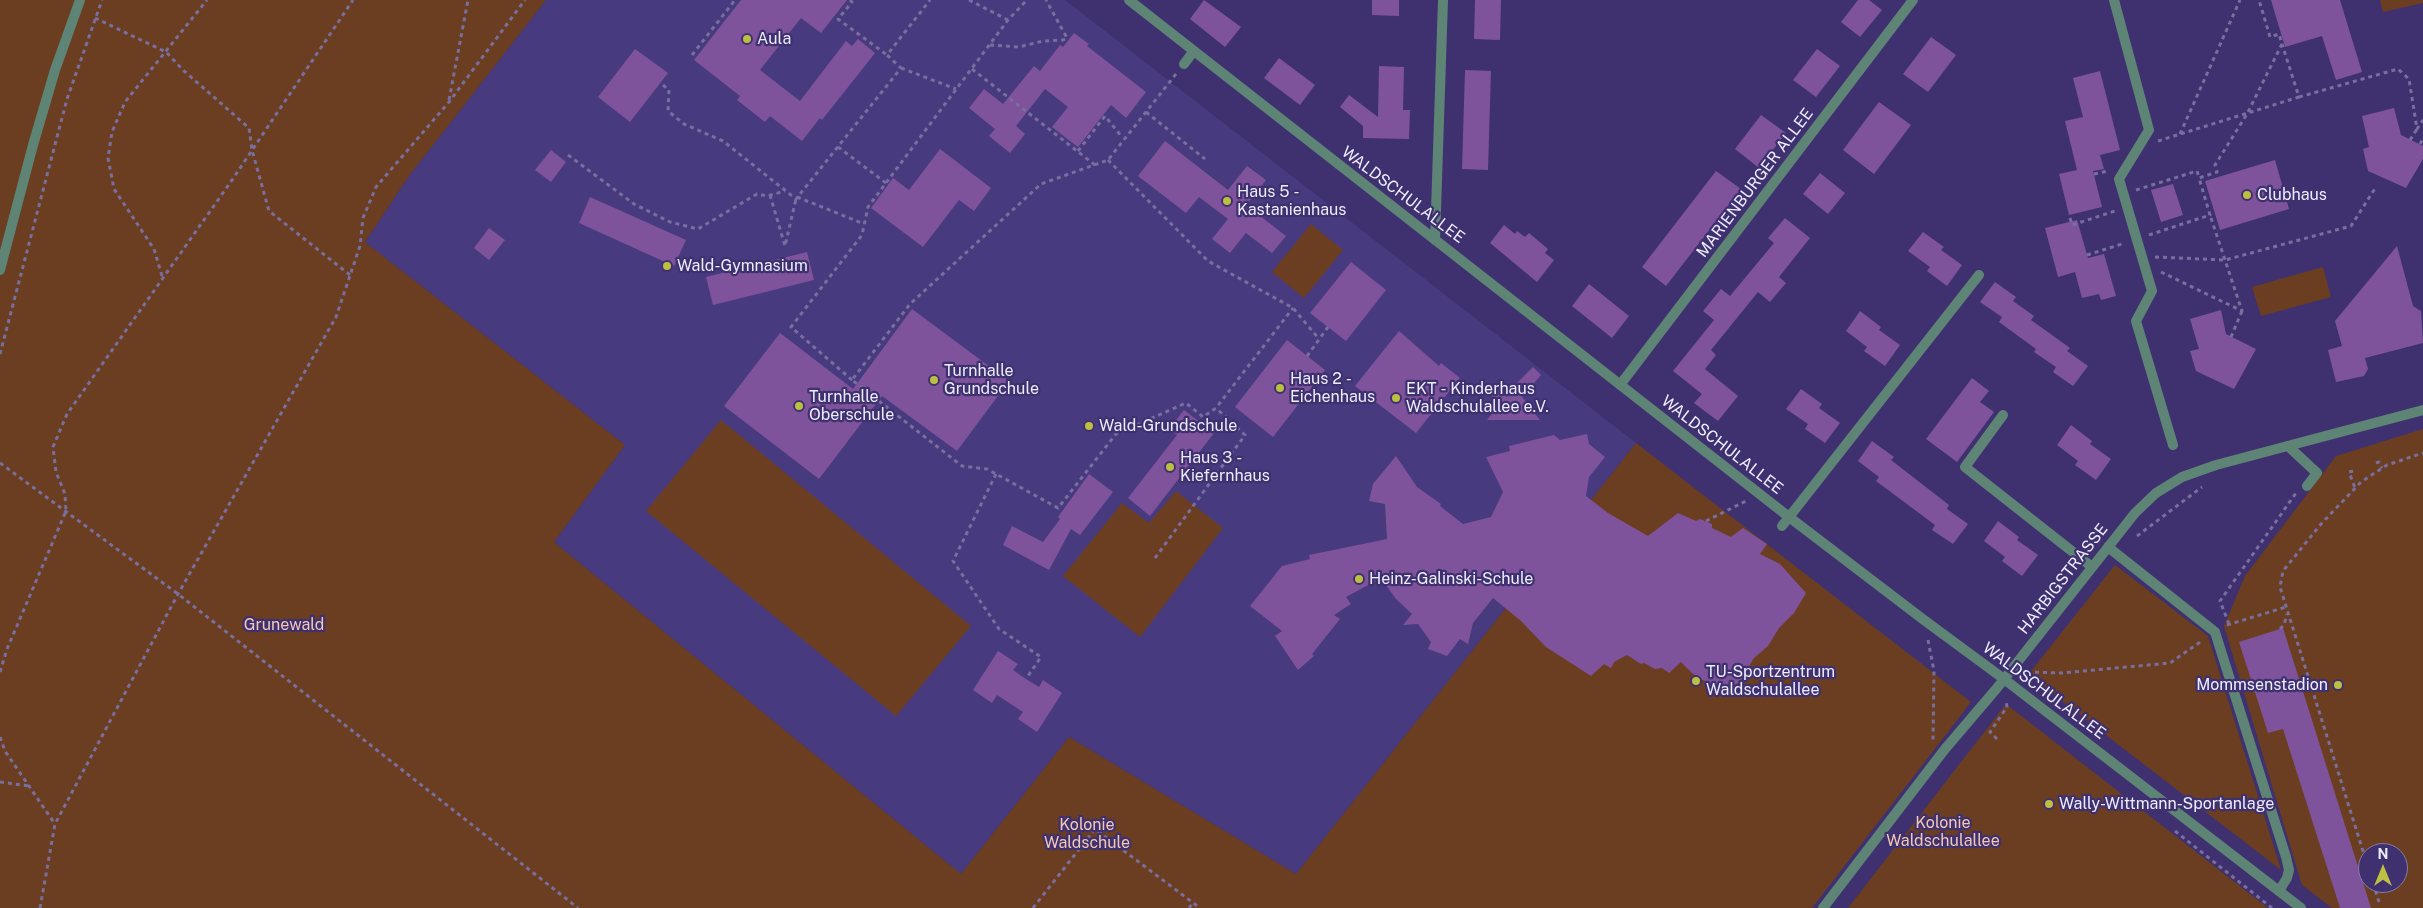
<!DOCTYPE html>
<html>
<head>
<meta charset="utf-8">
<style>
	body { margin:0 }
	#map { position:relative; width:2423px; height:908px; overflow:hidden; background:#3f3170; font-family:"Public Sans",sans-serif }
	canvas { display:block }
	.north { position:absolute; left:2358px; top:843px; width:50px; height:50px; box-sizing:border-box; background:#3f3170; border:1px solid #857ca8; border-radius:50%; rotate:0deg; font-size:14px; font-weight:700; line-height:20px; text-align:center; color:#edecfb }
	.north::after { content:''; display:block; margin:auto; width:18px; height:22px; background:#bdbf43; clip-path:polygon(50% 0,100% 100%,50% 72%,0 100%) }
</style>
</head>
<body>
<div id="map">
<canvas width="2423" height="908"></canvas>
<div class="north">N</div>
</div>
<script>
const ctx = document.querySelector('canvas').getContext('2d');
ctx.lineJoin = 'round';
function fillPath(path, color) { ctx.fillStyle = color; ctx.fill(path, 'evenodd'); }
const poly = rows => new Path2D(rows.map(r => 'M' + r).join(''));
function trace(path, color, width, dash) { ctx.strokeStyle = color; ctx.lineWidth = width; ctx.lineCap = dash ? 'butt' : 'round'; ctx.setLineDash(dash || []); ctx.stroke(path); }
function drawText(font, color, halo, rows, align = 'center') {
  ctx.font = font + ' "Public Sans",sans-serif'; ctx.lineWidth = 4.5; ctx.setLineDash([]); ctx.textBaseline = 'middle'; ctx.strokeStyle = halo; ctx.fillStyle = color; for (const [text, x, y, turn = 0] of rows) {
    ctx.save(); ctx.translate(x, y); ctx.rotate((+turn || 0) * Math.PI / 180); ctx.textAlign = isNaN(turn) ? turn : align; if (halo) ctx.strokeText(text, 0, 0); ctx.fillText(text, 0, 0); ctx.restore();
  }
}
fillPath(poly([
	[546,0,1065,0,1636,443,1296,874,1069,737,961,874,554,542,625,445,365,242,409,176]
]), '#483a7f');
fillPath(poly([
	[0,0,546,0,409,176,365,242,625,445,554,542,961,874,1069,737,1296,874,1636,443,1971,702,1812,908,0,908],
	[2380,0,2423,0,2423,3,2383,12],
	[1311,224,1343,250,1304,298,1272,272],
	[2323,267,2331,297,2261,316,2252,287],
	[721,420,971,626,896,716,646,511],
	[2423,429,2423,908,2332,908,2302,885,2224,626,2245,576,2336,456],
	[2368,853,2398,853,2398,883,2368,883],
	[1176,491,1223,528,1140,637,1063,576,1122,503,1149,523],
	[2115,565,2208,636,2281,870,2028,675],
	[2006,704,2268,908,1848,908]
]), '#6b3e22');
fillPath(poly([
	[741,0,847,0,821,33,801,18,760,70,800,101,846,41,852,46,858,39,875,53,822,120,820,118,802,141,770,116,765,122,737,100,740,96,694,60],
	[1204,0,1241,27,1225,47,1190,19],
	[1372,0,1399,0,1399,16,1372,15],
	[1475,0,1501,0,1500,40,1474,39],
	[1858,0,1869,0,1882,10,1860,37,1841,22],
	[2271,0,2340,0,2362,72,2336,80,2322,36,2285,47],
	[1074,33,1089,44,1087,46,1146,92,1126,118,1111,105,1078,147,1052,127,1068,107,1045,89,1016,126,1025,134,1010,153,989,136,995,129,969,108,984,89,1003,104,1034,66,1040,71,1060,45,1063,47],
	[1931,37,1956,55,1928,92,1903,74],
	[635,49,668,73,630,122,598,97],
	[1817,49,1840,66,1816,97,1793,80],
	[1279,58,1315,85,1300,105,1264,78],
	[1379,66,1404,67,1403,110,1410,110,1409,139,1363,138,1363,126,1340,107,1349,95,1378,117],
	[1465,70,1491,71,1488,170,1462,169],
	[2100,71,2120,150,2100,155,2104,169,2093,171,2102,207,2069,215,2059,174,2077,170,2065,121,2083,117,2073,78],
	[1879,102,1911,125,1874,174,1843,150],
	[2394,108,2401,135,2423,146,2423,159,2406,188,2368,171,2363,149,2369,147,2362,116],
	[1761,115,1786,133,1759,168,1735,149],
	[1165,141,1228,190,1247,166,1266,180,1246,205,1286,236,1272,253,1246,233,1230,253,1212,239,1228,219,1199,197,1186,213,1138,176],
	[940,149,991,188,974,211,959,200,923,247,871,208,893,178,909,190],
	[551,150,566,162,551,182,535,170],
	[2275,160,2289,209,2220,230,2205,181],
	[1716,171,1741,189,1666,286,1642,267],
	[1820,173,1845,193,1828,214,1803,194],
	[2173,184,2183,215,2161,222,2151,190],
	[590,197,686,240,674,266,579,223],
	[1785,218,1810,238,1779,277,1786,283,1770,302,1758,292,1711,350,1716,355,1705,369,1738,396,1718,421,1694,403,1702,394,1673,371,1714,320,1703,311,1721,289,1730,296,1774,243,1768,238],
	[2077,220,2088,258,2104,254,2116,296,2101,300,2099,294,2082,298,2075,272,2058,277,2045,228],
	[1504,225,1515,234,1517,231,1525,237,1529,233,1548,249,1545,253,1554,260,1537,282,1490,243],
	[489,228,505,240,489,260,474,248],
	[1923,232,1944,247,1941,250,1962,265,1947,286,1927,271,1930,267,1908,251],
	[2397,246,2413,306,2421,311,2423,343,2365,358,2368,369,2364,376,2336,382,2328,350,2342,346,2335,321],
	[807,252,814,280,713,305,706,277],
	[1351,262,1386,290,1346,341,1310,313],
	[1995,282,2016,297,2013,301,2034,316,2031,320,2070,348,2067,351,2088,366,2073,386,2053,372,2056,367,2034,352,2036,349,1999,322,2002,317,1980,302],
	[1589,284,1629,316,1612,338,1572,306],
	[912,309,1009,381,957,451,882,396,819,479,724,406,780,333,853,389],
	[2221,310,2226,334,2256,349,2234,389,2196,371,2190,351,2199,349,2190,319],
	[1860,311,1881,327,1879,330,1900,345,1885,366,1864,351,1867,347,1846,331],
	[1399,331,1439,366,1441,363,1460,378,1416,433,1355,386],
	[1287,340,1325,370,1273,437,1235,407],
	[1533,367,1541,375,1522,397,1540,420,1487,420,1499,405,1491,399,1493,396,1490,395,1498,383,1500,384,1502,381,1512,388],
	[1972,378,1989,391,1980,402,1994,412,1957,462,1926,439],
	[1801,389,1822,404,1819,408,1840,423,1825,443,1805,429,1808,424,1786,409],
	[1184,410,1214,433,1150,516,1128,498,1177,435,1169,429],
	[2071,425,2092,441,2090,444,2111,459,2096,480,2075,465,2078,461,2057,445],
	[1587,434,1589,444,1605,457,1589,477,1586,496,1608,513,1648,536,1678,513,1696,521,1700,519,1712,524,1712,528,1731,537,1743,528,1767,544,1760,554,1780,564,1806,593,1794,613,1779,628,1768,646,1753,659,1743,678,1726,694,1693,674,1681,662,1669,673,1662,668,1655,669,1644,663,1641,664,1627,655,1614,662,1611,668,1604,664,1591,676,1546,647,1521,621,1493,598,1473,623,1468,644,1460,639,1447,656,1428,649,1431,642,1418,624,1403,625,1412,614,1396,599,1381,578,1346,597,1351,604,1334,615,1340,619,1312,654,1314,656,1298,670,1275,636,1282,631,1250,606,1282,566,1310,559,1309,555,1387,539,1385,504,1369,501,1373,484,1396,456,1417,487,1441,504,1440,506,1463,524,1491,517,1503,492,1486,457,1510,451,1509,446,1554,435,1560,440],
	[1872,441,1894,457,1891,460,1949,505,1947,509,1968,524,1953,544,1932,530,1935,525,1876,481,1879,477,1858,461],
	[1089,474,1113,492,1080,535,1071,529,1049,570,1003,545,1012,526,1043,542,1060,519,1058,517],
	[1998,521,2019,537,2017,540,2038,555,2022,576,2002,561,2005,557,1984,541],
	[2283,628,2371,908,2340,908,2283,729,2268,733,2239,642],
	[998,651,1018,664,1013,670,1026,679,1039,687,1043,680,1062,693,1037,732,1018,719,1023,712,997,695,992,703,973,690]
]), '#7e539c');
trace(poly([
	[850,0,852,2,838,19,887,55],
	[969,0,1008,20],
	[95,18,166,52,183,70,249,128,252,150,269,211,350,275],
	[990,45,1019,47,1043,41,1063,40,1067,38,1046,0],
	[692,55,735,0],
	[901,68,956,89],
	[972,69,1095,165],
	[1176,74,1108,160,1041,184,910,304,852,380,962,466,987,469,1058,508,1116,434,1186,403,1203,417,1216,408,1293,308],
	[663,85,669,90,668,111,684,124,723,141,796,199,901,68,887,55,930,0],
	[2299,97,2398,69,2409,79,2417,129,2423,120],
	[449,100,468,0],
	[1146,112,1205,159],
	[2180,134,2240,0],
	[2410,140,2417,129],
	[2158,141,2299,97,2282,44],
	[2420,144,2423,139],
	[838,147,886,183],
	[1078,151,1105,116,1122,137],
	[568,155,634,204,670,222,698,229,757,194,767,196,785,191],
	[1108,160,1208,261,1293,308,1319,339],
	[2094,174,2108,171],
	[2136,190,2197,171,2199,178,2217,172,2215,165,2247,114,2282,44,2279,34,2270,37,2259,0],
	[770,195,785,246,796,199],
	[797,197,864,224],
	[2070,218,2072,225,2115,211],
	[2149,235,2210,215,2199,178],
	[2087,255,2125,243],
	[2155,257,2225,260,2351,226,2376,187],
	[2161,272,2242,311,2210,215],
	[162,276,154,249,114,189,108,158,112,132,125,102,207,0],
	[2231,337,2242,311],
	[0,354,67,99,102,0],
	[1307,356,1328,327],
	[852,380,791,327,862,235,868,207,1008,20,1027,0],
	[0,463,178,594,578,908],
	[2376,463,2379,462,2382,468],
	[2353,471,2349,472,2355,488],
	[996,474,953,561,999,629,1041,657,1026,679],
	[1706,521,1746,501],
	[2137,536,2202,487],
	[1155,558,1245,435,1216,408],
	[2229,624,2220,601,2296,493],
	[2227,625,2286,607],
	[2280,629,2284,625,2287,614],
	[1928,640,1934,671,1933,741],
	[0,672,7,649,66,511,65,494,56,472,53,447,67,414,230,183,353,0],
	[2027,672,2062,673,2170,663,2203,640],
	[0,737,5,751,55,824],
	[1997,739,1990,732,2007,707,2006,700],
	[0,782,29,786],
	[2175,831,2272,908],
	[2368,867,2280,587,2283,571,2321,524,2361,482,2387,465,2423,453],
	[2373,883,2380,905],
	[40,908,55,824,178,594,336,317,360,246,363,218,376,187,449,102,525,0],
	[1033,908,1095,829,1200,908],
	[1189,908,1193,903]
]), '#796f9e', 3, [4, 4]);
trace(poly([
	[2114,0,2149,130,2119,179,2152,291,2136,321,2173,445],
	[1184,64,1193,52],
	[2003,415,1965,467,2092,567],
	[2288,446,2317,473,2307,486],
	[1782,526,1979,275],
	[2108,547,2215,632,2286,857,2289,870,2287,878,2279,891]
]), '#5e8476', 10);
trace(poly([
	[1129,0,1789,517,1924,620,2004,679,2301,908],
	[1435,240,1443,0],
	[0,270,33,145,55,70,80,0],
	[1620,385,1913,0],
	[1823,908,1945,749,1997,688,2135,513,2156,493,2182,477,2216,465,2423,410]
]), '#5e8476', 10);
for (const [x, y, r, color] of [
	[747,39,5,"#bdbf43"],
	[2247,195,5,"#bdbf43"],
	[1227,201,5,"#bdbf43"],
	[667,266,5,"#bdbf43"],
	[934,380,5,"#bdbf43"],
	[1280,388,5,"#bdbf43"],
	[1396,398,5,"#bdbf43"],
	[799,406,5,"#bdbf43"],
	[1089,426,5,"#bdbf43"],
	[1170,467,5,"#bdbf43"],
	[1359,579,5,"#bdbf43"],
	[1696,681,5,"#bdbf43"],
	[2338,685,5,"#bdbf43"],
	[2049,804,5,"#bdbf43"]
]) { const dot = new Path2D(); dot.arc(x, y, r, 0, 2 * Math.PI); ctx.fillStyle = color; ctx.fill(dot); trace(dot, '#3f3170', 2); }
drawText('16px', '#edecfb', '#3f3170', [
	["Aula",757,39],
	["Haus 5 -",1237,192],
	["Kastanienhaus",1237,210],
	["Clubhaus",2257,195],
	["Wald-Gymnasium",677,266],
	["Turnhalle",944,371],
	["Grundschule",944,389],
	["Haus 2 -",1290,379],
	["Eichenhaus",1290,397],
	["EKT - Kinderhaus",1406,389],
	["Waldschulallee e.V.",1406,407],
	["Turnhalle",809,397],
	["Oberschule",809,415],
	["Wald-Grundschule",1099,426],
	["Haus 3 -",1180,458],
	["Kiefernhaus",1180,476],
	["Heinz-Galinski-Schule",1369,579],
	["TU-Sportzentrum",1706,672],
	["Waldschulallee",1706,690],
	["Mommsenstadion",2328,685,"right"],
	["Wally-Wittmann-Sportanlage",2059,804]
], 'left');
drawText('16px', '#edecfb', '#3f3170', [
	["MARIENBURGER ALLEE",1755,183,-53],
	["WALDSCHULALLEE",1403,195,37],
	["WALDSCHULALLEE",1722,445,38],
	["HARBIGSTRASSE",2063,579,-52],
	["WALDSCHULALLEE",2044,691,37]
]);
drawText('16px', '#f4c8b0', '#3f3170', [
	["Grunewald",284,625],
	["Kolonie",1943,823],
	["Waldschulallee",1943,841],
	["Kolonie",1087,825],
	["Waldschule",1087,843]
]);
</script>
</body>
</html>
